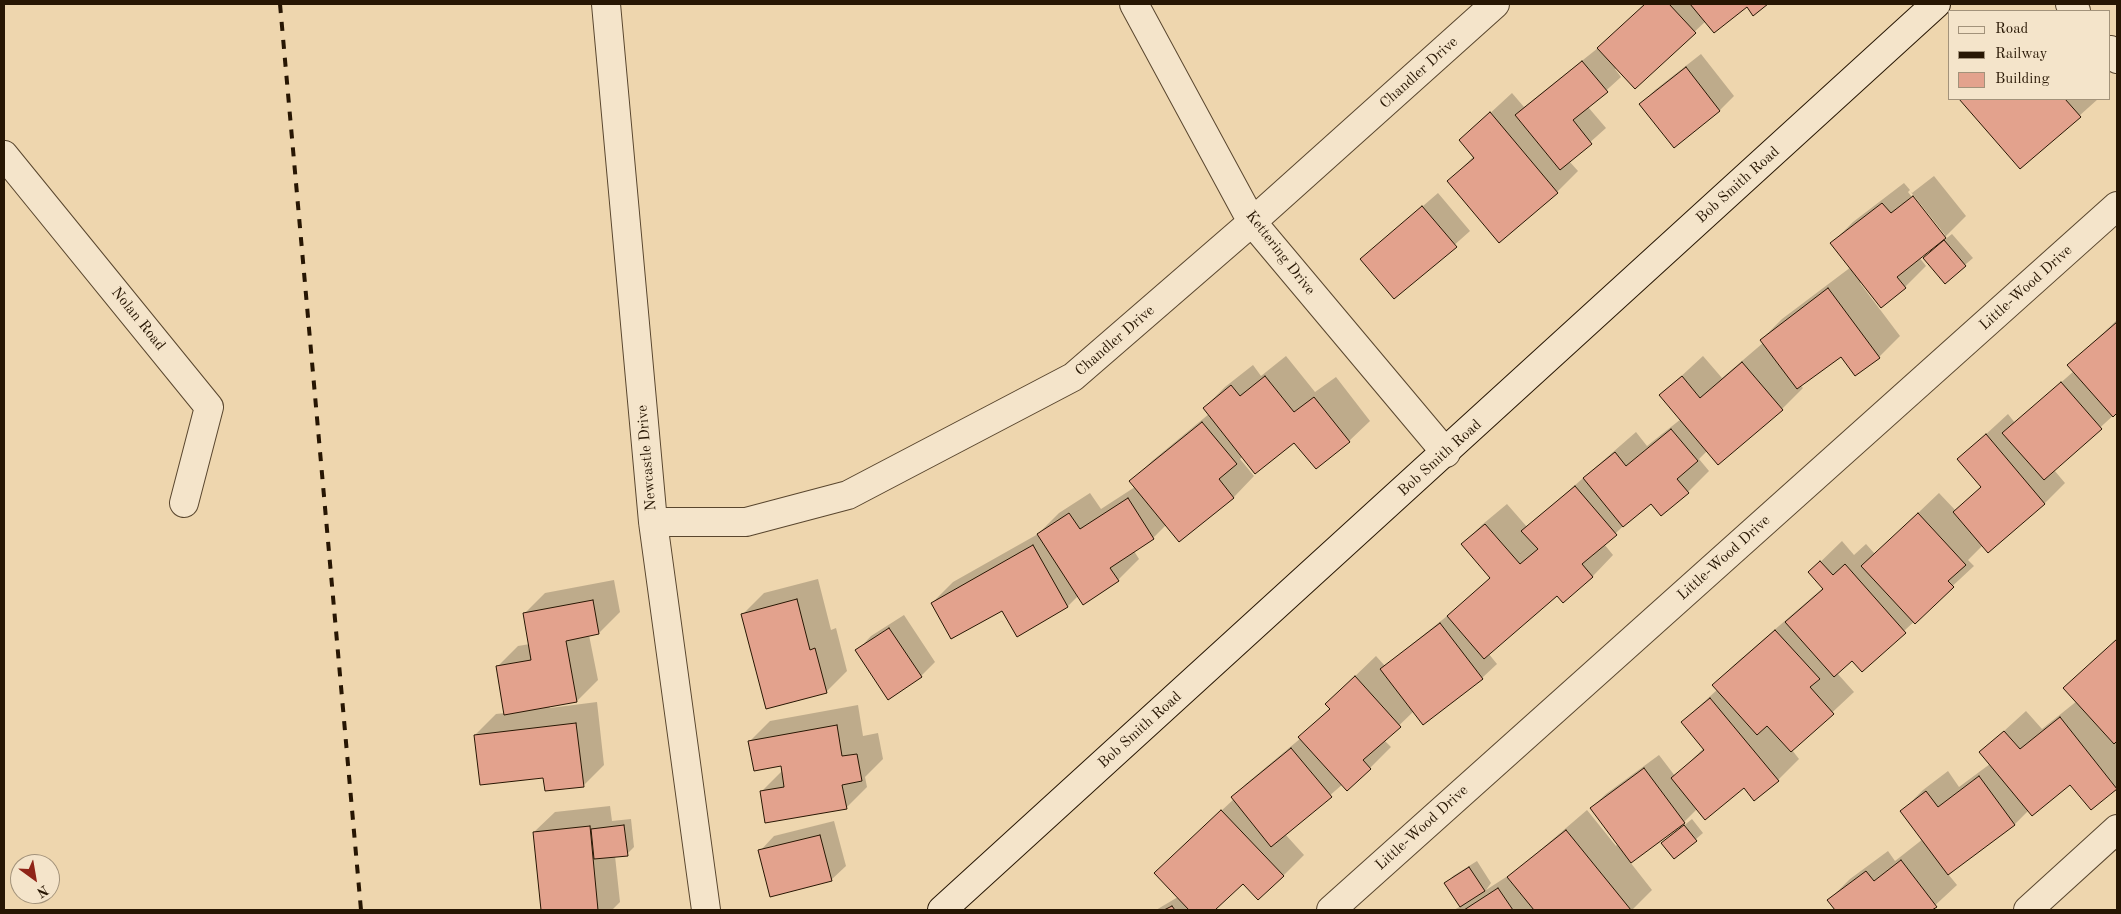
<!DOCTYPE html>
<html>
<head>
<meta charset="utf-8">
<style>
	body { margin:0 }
	#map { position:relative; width:2121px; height:914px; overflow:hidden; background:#eed6ae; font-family:"Old Standard TT",serif }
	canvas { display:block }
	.frame { position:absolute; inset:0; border:5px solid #271603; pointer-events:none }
	.legend { position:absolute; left:1948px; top:10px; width:162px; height:90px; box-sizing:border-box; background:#f4e4ca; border:1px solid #a2927a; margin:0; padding:6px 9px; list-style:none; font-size:15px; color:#271603 }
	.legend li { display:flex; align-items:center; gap:10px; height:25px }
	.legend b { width:25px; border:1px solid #a2927a }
	.north { position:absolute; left:10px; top:854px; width:50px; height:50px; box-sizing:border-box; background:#f4e4ca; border:1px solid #a2927a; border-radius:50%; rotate:148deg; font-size:14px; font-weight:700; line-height:20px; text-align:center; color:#271603 }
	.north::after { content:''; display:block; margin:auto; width:18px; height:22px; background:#8f2418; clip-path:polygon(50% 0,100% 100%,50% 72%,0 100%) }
</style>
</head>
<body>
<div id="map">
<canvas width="2121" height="914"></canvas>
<div class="frame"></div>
<ul class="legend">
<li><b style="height:6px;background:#f4e4ca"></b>Road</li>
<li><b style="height:6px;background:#271603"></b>Railway</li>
<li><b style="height:14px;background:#e3a28d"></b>Building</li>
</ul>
<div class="north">N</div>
</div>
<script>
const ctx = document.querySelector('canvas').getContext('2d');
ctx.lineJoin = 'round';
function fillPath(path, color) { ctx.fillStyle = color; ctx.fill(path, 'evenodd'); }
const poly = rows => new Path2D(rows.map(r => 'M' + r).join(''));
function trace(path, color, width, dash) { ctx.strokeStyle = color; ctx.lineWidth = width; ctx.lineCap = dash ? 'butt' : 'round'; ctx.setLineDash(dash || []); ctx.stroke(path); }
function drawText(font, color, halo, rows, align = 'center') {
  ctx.font = font + ' "Old Standard TT",serif'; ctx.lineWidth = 4; ctx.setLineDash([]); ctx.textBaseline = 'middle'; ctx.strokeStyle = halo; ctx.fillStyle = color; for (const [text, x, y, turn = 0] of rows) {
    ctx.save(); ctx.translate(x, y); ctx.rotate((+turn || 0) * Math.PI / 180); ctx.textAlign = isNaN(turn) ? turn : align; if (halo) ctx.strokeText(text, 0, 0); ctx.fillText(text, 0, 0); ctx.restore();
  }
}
fillPath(poly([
	[1646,4,1766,4,1753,14,1747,6,1706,21,1635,87,1617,68,1615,69,1621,77,1588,107,1606,128,1569,161,1578,171,1557,192,1500,241,1449,181,1474,156,1461,140,1512,93,1524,107,1598,48],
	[1701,54,1734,96,1720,110,1674,146,1641,104,1655,90],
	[1961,99,2098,99,2021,168],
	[1934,176,1966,216,1942,240,1943,241,1952,234,1973,258,1945,282,1924,258,1936,246,1935,245,1919,257,1926,266,1905,287,1860,283,1900,336,1879,357,1841,355,1800,385,1803,388,1782,409,1708,450,1699,459,1709,471,1688,492,1661,514,1651,502,1632,518,1604,544,1613,555,1593,576,1563,601,1557,594,1488,653,1497,664,1482,678,1414,711,1384,740,1391,747,1370,768,1347,789,1343,784,1285,834,1304,855,1283,876,1243,882,1213,910,1156,910,1178,897,1177,852,1234,799,1233,797,1247,783,1301,738,1330,708,1326,704,1376,656,1385,666,1452,612,1491,577,1462,544,1483,524,1507,504,1527,527,1636,432,1647,446,1681,419,1661,395,1703,356,1722,378,1763,343,1761,340,1782,319,1851,267,1832,243,1853,222,1904,183,1910,190,1908,192,1943,237,1945,235,1910,191,1912,193],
	[1438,193,1470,231,1395,298,1362,259],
	[2117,320,2117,412,2054,470,2065,483,2044,504,1983,545,1968,560,1974,566,1862,670,1852,659,1837,673,1854,692,1792,750,1799,759,1778,780,1755,799,1744,786,1697,809,1684,822,1630,862,1652,890,1632,910,1454,910,1461,906,1446,884,1453,876,1477,861,1491,883,1486,890,1517,870,1587,810,1616,846,1618,844,1591,808,1606,794,1659,755,1675,776,1704,748,1682,722,1718,689,1714,685,1735,664,1824,587,1810,572,1842,541,1854,555,1866,544,1875,554,1939,493,1956,511,1982,486,1959,459,2008,414,2015,423,2074,371,2069,365],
	[1286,356,1315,392,1336,377,1370,421,1349,441,1294,441,1243,456,1240,459,1254,476,1234,497,1179,541,1166,525,1153,538,1134,551,1139,559,1118,580,1084,603,1079,595,1068,606,1017,635,1002,609,932,603,953,582,1038,534,1059,513,1090,493,1101,509,1135,487,1131,482,1152,461,1209,414,1204,408,1225,387,1253,365,1261,376],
	[818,579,831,630,836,628,847,671,826,692,743,614,764,593],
	[614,580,620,612,599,633,589,635,598,680,577,701,549,706,550,708,597,702,604,765,583,786,544,777,475,735,496,714,505,713,497,667,518,646,530,644,524,614,545,593],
	[904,615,935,662,921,676,857,651,871,636],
	[2117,639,2117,787,2091,809,2070,783,2029,810,2015,824,1948,874,1957,885,1930,910,1837,910,1829,900,1850,879,1888,851,1895,861,1923,839,1902,811,1923,790,1948,771,1959,787,1990,764,1981,752,2026,711,2042,729,2077,701,2065,688],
	[858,705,863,736,878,733,883,759,865,777,867,787,846,808,761,792,783,770,782,765,749,742,770,721],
	[610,806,612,821,631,819,634,847,627,854,615,856,620,902,612,910,543,910,534,832,555,812],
	[1692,819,1703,833,1674,858,1670,837],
	[834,821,846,866,831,880,760,851,774,836]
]), '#0003');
const building = poly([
	[1645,4,1669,4,1696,33,1635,89,1597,48,1645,4],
	[1690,4,1768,4,1753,16,1747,7,1714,33,1690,4],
	[1582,61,1608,92,1573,120,1592,144,1560,170,1515,115,1582,61],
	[1686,67,1720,111,1674,148,1639,104,1686,67],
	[1959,99,2065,99,2081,117,2020,169,1959,99],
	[1490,112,1558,193,1499,243,1447,181,1474,158,1459,140,1490,112],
	[1913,196,1946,238,1897,277,1906,288,1881,308,1830,243,1882,203,1891,213,1913,196],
	[1422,206,1457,247,1394,299,1360,259,1422,206],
	[1944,240,1966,266,1945,284,1923,258,1944,240],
	[1828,288,1880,358,1855,376,1841,357,1797,389,1760,340,1828,288],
	[2117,322,2117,413,2113,417,2067,365,2117,322],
	[1742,362,1783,410,1718,465,1659,395,1682,376,1700,398,1742,362],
	[1265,376,1294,412,1314,397,1350,442,1316,469,1294,443,1255,474,1203,408,1231,385,1240,396,1265,376],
	[2061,382,2102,429,2044,480,2002,433,2061,382],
	[1202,422,1237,464,1219,479,1234,498,1179,542,1129,481,1202,422],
	[1671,429,1698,461,1677,479,1689,493,1661,516,1651,504,1623,527,1583,478,1615,452,1626,466,1671,429],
	[1986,434,2045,504,1988,553,1953,512,1981,487,1957,459,1986,434],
	[1575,486,1617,535,1582,564,1593,577,1563,603,1557,596,1484,659,1447,616,1490,578,1461,544,1485,524,1520,564,1538,549,1521,531,1575,486],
	[1128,498,1154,539,1110,568,1119,581,1083,605,1037,534,1069,513,1080,529,1128,498],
	[1918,513,1966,565,1948,581,1954,587,1915,624,1861,566,1918,513],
	[1033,545,1068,607,1017,637,1002,611,951,639,931,603,1033,545],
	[1820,561,1833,575,1845,564,1906,633,1862,672,1852,661,1834,677,1785,622,1823,589,1808,572,1820,561],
	[797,599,810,650,815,648,827,693,766,709,741,614,797,599],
	[593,600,599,634,566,641,577,702,504,715,496,666,531,660,523,613,593,600],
	[1440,623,1483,679,1423,725,1380,669,1440,623],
	[889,628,922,677,888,700,855,650,889,628],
	[1775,630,1820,679,1810,687,1834,714,1791,752,1767,726,1757,735,1712,685,1775,630],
	[2117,639,2117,741,2114,744,2063,688,2117,639],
	[1355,676,1401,727,1363,760,1371,769,1347,791,1298,737,1330,709,1325,704,1355,676],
	[1710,698,1779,781,1754,801,1744,788,1705,820,1671,778,1704,750,1681,722,1710,698],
	[2060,717,2117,789,2091,810,2070,785,2032,816,1979,752,2004,731,2020,749,2060,717],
	[576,723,584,787,545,791,543,778,480,785,474,735,576,723],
	[837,725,842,756,857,754,862,781,842,785,847,809,765,823,760,791,784,787,781,766,754,771,748,741,837,725],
	[1291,748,1332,797,1271,847,1231,797,1291,748],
	[1644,768,1685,823,1631,863,1590,808,1644,768],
	[1979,776,2015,825,1948,875,1900,811,1926,791,1938,807,1979,776],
	[1221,810,1284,876,1258,900,1243,884,1215,910,1189,910,1154,873,1221,810],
	[624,825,628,856,594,859,591,829,624,825],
	[1684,825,1697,841,1674,859,1661,843,1684,825],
	[590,826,598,910,541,910,533,832,590,826],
	[1566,830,1631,910,1534,910,1507,877,1566,830],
	[820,835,832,881,770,897,758,850,820,835],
	[1901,860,1937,907,1932,910,1835,910,1827,900,1866,871,1874,881,1901,860],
	[1469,867,1485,891,1460,907,1444,883,1469,867],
	[1498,888,1513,910,1464,910,1498,888],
	[1172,906,1175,910,1164,910,1172,906]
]);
fillPath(building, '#e3a28d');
trace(building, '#271603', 1);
const street = poly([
	[606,4,653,522,706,910],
	[1134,4,1252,222,1446,453],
	[2070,4,2076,11],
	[2110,50,2117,59],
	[4,155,209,407,184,503],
	[653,522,746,522,848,495,1073,377,1252,222,1495,4],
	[1331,910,2117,206],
	[2028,910,2117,829]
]);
const secondary = poly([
	[942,910,1936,4]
]);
trace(street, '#59462e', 30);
trace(secondary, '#271603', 30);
trace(street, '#f4e4ca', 28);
trace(secondary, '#f4e4ca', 28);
trace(poly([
	[280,4,361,910]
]), '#271603', 4, [9, 9]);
drawText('15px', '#271603', '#f4e4ca', [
	["Chandler Drive",1419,73,-42],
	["Bob Smith Road",1738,185,-42],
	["Kettering Drive",1280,253,52],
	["Little-Wood Drive",2026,288,-42],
	["Nolan Road",138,319,51],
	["Chandler Drive",1115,341,-41],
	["Newcastle Drive",647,458,-95],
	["Bob Smith Road",1440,458,-42],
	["Little-Wood Drive",1724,558,-42],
	["Bob Smith Road",1140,730,-42],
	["Little-Wood Drive",1422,828,-42]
]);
</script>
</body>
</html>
